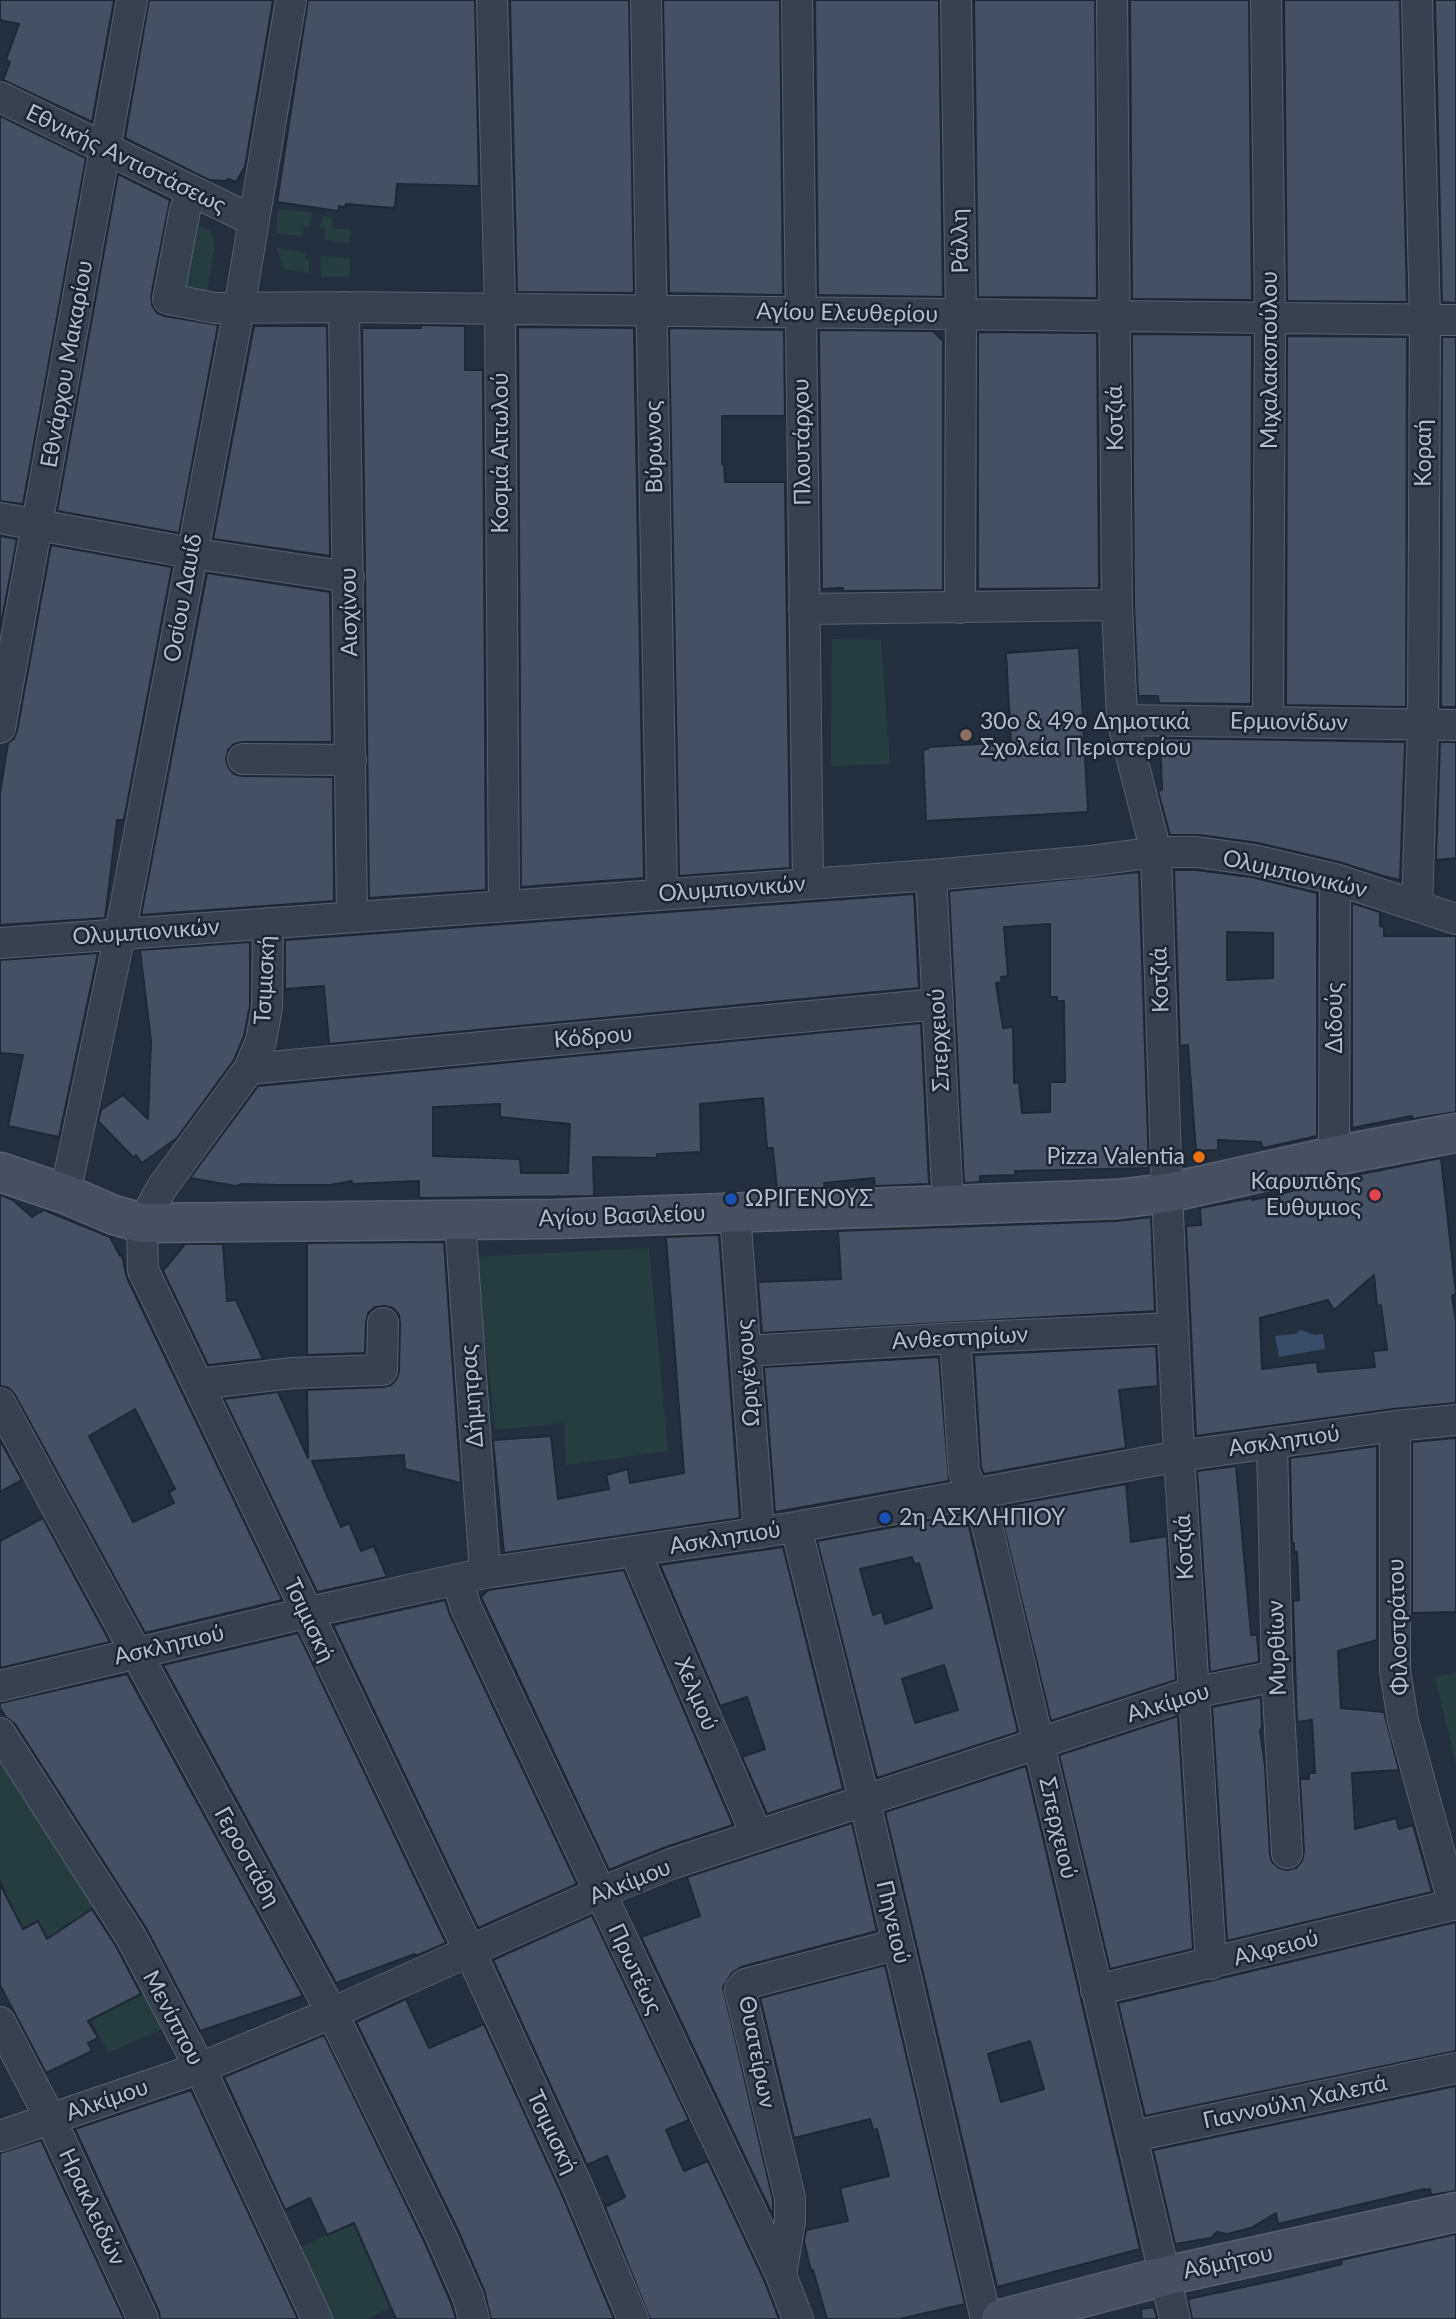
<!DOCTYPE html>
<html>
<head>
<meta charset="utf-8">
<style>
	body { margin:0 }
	canvas { display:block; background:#242f3e }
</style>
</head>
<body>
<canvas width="1456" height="2319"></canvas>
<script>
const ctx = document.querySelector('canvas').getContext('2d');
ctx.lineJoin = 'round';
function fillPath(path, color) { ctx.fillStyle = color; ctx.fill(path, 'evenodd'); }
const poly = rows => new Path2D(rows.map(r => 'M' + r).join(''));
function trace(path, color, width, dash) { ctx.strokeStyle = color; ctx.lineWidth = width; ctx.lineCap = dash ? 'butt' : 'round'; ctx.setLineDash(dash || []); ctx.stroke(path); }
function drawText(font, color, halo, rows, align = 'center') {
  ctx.font = font + ' Lato,sans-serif'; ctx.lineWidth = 5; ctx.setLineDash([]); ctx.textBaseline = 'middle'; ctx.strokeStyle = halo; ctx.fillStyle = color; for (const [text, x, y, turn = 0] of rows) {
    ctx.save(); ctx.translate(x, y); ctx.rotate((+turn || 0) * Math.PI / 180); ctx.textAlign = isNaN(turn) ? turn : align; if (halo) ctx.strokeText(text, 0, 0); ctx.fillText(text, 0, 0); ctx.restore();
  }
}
fillPath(poly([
	[278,209,312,212,310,227,304,226,303,236,276,233],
	[322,216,333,217,332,228,351,230,349,243,324,240,325,228,320,227],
	[192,221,210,231,215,243,206,297,179,293],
	[277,248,305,252,305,259,309,260,309,273,286,270,281,263],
	[320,256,350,258,350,277,321,277],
	[832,639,881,640,890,764,831,766],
	[649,1248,668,1451,566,1465,564,1423,495,1430,476,1257],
	[1456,1672,1456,1764,1435,1677],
	[0,1754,96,1907,47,1938,0,1941,0,1894,6,1891,0,1878],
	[146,1991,167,2027,108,2053,91,2020],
	[354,2222,391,2307,367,2319,333,2319,301,2247]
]), '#263c3f');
fillPath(poly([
	[1301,1330,1315,1335,1323,1334,1325,1349,1279,1357,1275,1336,1295,1334]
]), '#394c67');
const building = poly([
	[0,0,114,0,92,122,3,80,10,62,6,60,19,24,0,20,0,0],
	[149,0,273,0,245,167,236,182,228,179,225,181,209,180,125,138,149,0],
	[308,0,475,0,479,186,397,184,395,208,346,204,344,207,339,206,338,211,277,202,308,0],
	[510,0,629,0,634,293,517,292,510,0],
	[663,0,780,0,783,295,669,293,663,0],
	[815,0,939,0,943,297,818,295,815,0],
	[974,0,1095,0,1097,298,978,297,974,0],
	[1130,0,1249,0,1252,300,1132,299,1130,0],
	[1284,0,1400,0,1407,302,1287,301,1284,0],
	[1435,0,1456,0,1456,303,1442,302,1435,0],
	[0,116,86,158,23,504,0,501,0,116],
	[118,174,170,200,151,296,152,305,157,313,165,316,218,325,179,533,57,511,118,174],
	[421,325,465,326,465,370,483,370,486,890,369,898,362,328,421,328,421,325],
	[254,326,327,326,330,556,213,539,254,326],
	[518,327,634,328,644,878,521,887,518,327],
	[669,328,784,330,785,416,722,416,722,464,724,464,725,482,785,482,790,868,679,876,669,328],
	[819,330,933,331,943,341,943,590,843,591,843,588,822,589,819,330],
	[978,332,1097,333,1099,588,978,589,978,332],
	[1132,334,1252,335,1251,704,1159,703,1158,696,1138,696,1134,605,1132,334],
	[1287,336,1407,337,1406,707,1286,705,1287,336],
	[1442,337,1456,337,1456,707,1441,707,1442,337],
	[0,536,17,539,0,630,0,536],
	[51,545,172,567,124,820,117,820,105,918,0,925,0,793,8,743,14,739,17,731,51,545],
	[207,573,330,592,332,742,242,742,234,744,228,750,226,760,228,767,234,774,242,776,333,777,334,901,141,915,207,573],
	[1076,648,1079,648,1088,812,926,821,923,750,928,749,928,747,1011,742,1006,653,1076,648],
	[1160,738,1405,742,1400,880,1383,876,1339,862,1258,843,1199,835,1170,835,1158,791,1162,790,1160,738],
	[1440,742,1456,742,1456,858,1436,860,1440,742],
	[1174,870,1196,870,1251,877,1317,893,1317,1136,1263,1148,1261,1142,1218,1140,1218,1150,1196,1151,1188,1045,1180,1046,1174,870],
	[1227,932,1273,933,1273,978,1227,980,1227,932],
	[1139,872,1149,1168,1015,1171,1016,1175,980,1176,980,1182,964,1183,949,891,1139,872],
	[1050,924,1050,997,1057,997,1057,1001,1064,1001,1065,1082,1050,1082,1050,1112,1022,1113,1019,1083,1014,1083,1013,1027,1003,1028,996,983,1002,982,1001,977,1008,976,1004,927,1050,924],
	[914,894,919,988,329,1044,324,986,285,989,285,940,914,894],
	[1352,903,1380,912,1380,926,1384,927,1384,936,1456,936,1456,1112,1412,1119,1412,1116,1352,1128,1352,903],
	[250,942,250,1005,244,1036,234,1060,177,1138,142,1163,136,1155,133,1157,98,1121,101,1110,123,1095,148,1119,151,1041,140,950,250,942],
	[98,953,59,1137,8,1126,23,1055,0,1053,0,960,98,953],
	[921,1023,929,1184,875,1186,874,1178,824,1183,825,1188,777,1189,773,1148,767,1148,763,1098,700,1104,701,1152,657,1154,657,1158,593,1157,594,1196,419,1198,419,1181,352,1184,352,1181,330,1185,277,1185,242,1184,236,1186,190,1178,258,1086,921,1023],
	[500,1104,500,1117,570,1124,568,1173,521,1173,520,1159,433,1156,433,1107,500,1104],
	[1441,1158,1456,1294,1452,1296,1456,1321,1456,1403,1393,1409,1196,1436,1186,1226,1201,1225,1200,1208,1252,1198,1252,1200,1341,1180,1341,1178,1441,1158],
	[1374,1275,1377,1306,1381,1305,1387,1350,1373,1351,1375,1367,1318,1372,1317,1362,1262,1369,1260,1318,1328,1300,1334,1310,1374,1275],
	[0,1195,13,1200,32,1217,44,1210,110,1237,120,1256,122,1255,127,1278,282,1600,145,1633,15,1395,9,1388,0,1386,0,1195],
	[135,1409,175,1489,169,1492,174,1503,133,1522,89,1436,135,1409],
	[1151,1217,1155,1311,762,1333,758,1282,841,1279,838,1231,1117,1221,1151,1217],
	[719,1235,740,1518,504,1553,493,1440,551,1436,558,1499,609,1489,606,1475,628,1469,630,1483,684,1473,666,1237,719,1235],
	[444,1242,461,1483,405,1469,404,1455,312,1461,341,1527,349,1523,361,1551,374,1546,387,1577,317,1592,224,1399,278,1392,308,1458,307,1390,383,1387,391,1385,397,1378,399,1371,400,1323,399,1315,393,1308,384,1306,375,1307,368,1313,366,1322,365,1353,307,1355,307,1243,444,1242],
	[185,1244,223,1244,227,1301,236,1300,263,1359,208,1365,163,1271,185,1244],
	[1156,1346,1158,1386,1119,1390,1126,1448,984,1474,981,1468,974,1355,1156,1346],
	[939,1357,949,1481,775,1512,764,1367,939,1357],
	[1456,1438,1456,1612,1412,1613,1412,1442,1456,1438],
	[0,1440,22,1480,0,1492,0,1440],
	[1377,1446,1377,1640,1338,1651,1341,1708,1384,1712,1399,1770,1352,1773,1355,1829,1396,1818,1399,1829,1413,1825,1432,1892,1227,1941,1212,1707,1261,1697,1262,1729,1260,1730,1265,1766,1270,1855,1272,1862,1279,1868,1287,1870,1296,1868,1302,1861,1304,1852,1300,1779,1309,1779,1309,1773,1315,1773,1312,1720,1297,1722,1293,1601,1299,1600,1297,1552,1294,1552,1294,1543,1292,1544,1290,1458,1377,1446],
	[1236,1466,1251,1635,1257,1635,1259,1662,1210,1672,1197,1471,1236,1466],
	[1126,1484,1131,1542,1167,1536,1176,1680,1051,1721,999,1507,1126,1484],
	[964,1514,969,1527,1018,1732,877,1778,817,1541,964,1514],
	[912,1557,914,1564,919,1563,932,1608,885,1624,882,1612,873,1615,860,1569,912,1557],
	[944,1665,958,1710,915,1723,902,1679,944,1665],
	[43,1518,110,1642,0,1668,0,1541,43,1518],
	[783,1547,843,1789,767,1814,742,1757,765,1749,747,1697,720,1706,660,1565,783,1547],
	[624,1570,733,1825,666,1847,609,1870,481,1597,488,1590,624,1570],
	[445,1600,450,1615,577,1884,478,1928,333,1625,445,1600],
	[298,1633,446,1943,416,1956,415,1954,336,1983,163,1665,298,1633],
	[127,1674,303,1996,200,2031,146,1928,15,1724,6,1717,0,1708,0,1703,127,1674],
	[1178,1716,1193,1949,1110,1969,1059,1755,1178,1716],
	[1026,1766,1140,2249,997,2287,885,1812,1026,1766],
	[1030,2041,1044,2089,1001,2102,988,2054,1030,2041],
	[852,1823,877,1931,741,1967,732,1973,723,1987,773,2200,773,2216,641,1937,700,1916,687,1877,852,1823],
	[0,1884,23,1929,38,1921,47,1939,92,1909,116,1946,141,1994,88,2021,98,2038,88,2043,92,2051,46,2073,0,1985,0,1884],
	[592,1915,689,2120,666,2130,684,2171,708,2161,765,2282,779,2319,650,2319,605,2207,625,2197,607,2156,587,2165,493,1960,592,1915],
	[1456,1922,1456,2051,1145,2116,1118,2003,1456,1922],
	[885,1965,965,2304,900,2319,827,2319,813,2270,811,2271,804,2241,806,2230,848,2221,840,2188,889,2176,877,2129,873,2130,870,2119,794,2138,760,1998,885,1965],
	[406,1999,429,2048,484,2024,563,2197,614,2319,491,2319,484,2290,457,2228,356,2022,406,1999],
	[324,2035,425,2243,451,2303,456,2319,396,2319,354,2223,327,2235,310,2198,285,2210,224,2077,324,2035],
	[1456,2086,1456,2191,1431,2195,1430,2189,1425,2191,1425,2189,1278,2224,1276,2213,1251,2228,1227,2234,1217,2232,1211,2238,1175,2244,1153,2150,1456,2086],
	[191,2090,298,2319,160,2319,159,2312,75,2129,191,2090],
	[41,2140,124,2319,0,2319,0,2153,41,2140],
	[1456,2234,1456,2319,1192,2319,1188,2299,1281,2279,1342,2264,1341,2260,1456,2234],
	[1154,2307,1157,2319,1142,2319,1141,2309,1154,2307]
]);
fillPath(building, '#455162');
trace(building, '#1f2835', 2);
const street = poly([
	[492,0,500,309,504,906],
	[646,0,662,894],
	[797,0,808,884],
	[956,0,961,314,960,608],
	[1112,0,1117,605,1122,720,1156,852,1167,1193,1179,1456,1211,1964],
	[1266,0,1270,318,1268,721],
	[1417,0,1425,320,1423,725,1417,906],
	[0,97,252,220],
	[193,192,185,210,168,299,215,308,344,307,1456,320],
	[344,307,352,917],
	[0,518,191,553,349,577],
	[804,609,1117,605],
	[1122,720,1456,725],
	[0,728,132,0],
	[243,759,351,760],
	[931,875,948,1206],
	[268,923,267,1007,261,1041,249,1069,163,1186,142,1223,143,1270,470,1952,579,2190,633,2319],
	[0,943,931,875,1090,861,1156,852,1197,852,1254,860,1335,879,1456,919],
	[249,1069,938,1004],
	[1334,1156,1335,879],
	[65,1194,120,934,239,309,291,0],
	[735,1213,759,1533],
	[460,1220,485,1573],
	[955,1338,964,1472,986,1521,1175,2319],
	[747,1351,955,1338,1173,1328],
	[199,1384,292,1373,382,1370,383,1323],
	[0,1403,332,2013,441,2236,468,2297,474,2319],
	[1395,1426,1395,1670,1403,1721,1454,1905],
	[1272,1443,1277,1676,1287,1853],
	[796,1527,865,1803,986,2319],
	[635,1552,757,1836],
	[457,1579,466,1608,781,2275,798,2319],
	[0,1686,305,1613,485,1573,796,1527,1179,1456,1395,1426,1456,1420],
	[0,1733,131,1937,200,2068,317,2319],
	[1096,1990,1456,1904],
	[0,2022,51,2120,143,2319],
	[0,2136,200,2068,332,2013,599,1893,671,1864,1192,1693,1277,1676],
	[1134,2136,1456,2068],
	[781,2275,790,2221,790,2198,740,1990,745,1984,898,1944]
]);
const secondary = poly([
	[0,1172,65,1194,114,1215,142,1223,556,1219,1116,1199,1167,1193,1334,1156,1456,1133],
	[1001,2319,1165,2276,1456,2212]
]);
trace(street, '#565f6c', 32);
trace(secondary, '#565f6c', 41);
trace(street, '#38414e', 30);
trace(secondary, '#465061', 38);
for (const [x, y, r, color] of [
	[966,735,7,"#8d6e63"],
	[1199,1157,7,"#e8710a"],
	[1375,1195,7,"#e0444e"],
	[731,1199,7,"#1a4fb4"],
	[885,1518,7,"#1a4fb4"]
]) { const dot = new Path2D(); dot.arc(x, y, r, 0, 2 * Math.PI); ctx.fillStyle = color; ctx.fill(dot); trace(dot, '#1d2633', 2.5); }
drawText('23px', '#b4bcc9', '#1d2633', [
	["Εθνικής Αντιστάσεως",126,159,26],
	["Ράλλη",960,241,-91],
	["Αγίου Ελευθερίου",847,313,1],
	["Μιχαλακοπούλου",1270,360,-90],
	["Εθνάρχου Μακαρίου",67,364,-80],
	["Κοτζιά",1115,418,-91],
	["Πλουτάρχου",802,442,-91],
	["Βύρωνος",654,447,-91],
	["Κοσμά Αιτωλού",501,453,-90],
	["Κοραή",1424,453,-90],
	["Οσίου Δαυίδ",183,598,-80],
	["Αισχίνου",349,612,-91],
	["Ερμιονίδων",1289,722,1],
	["Ολυμπιονικών",1295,874,13],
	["Ολυμπιονικών",732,889,-4],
	["Ολυμπιονικών",146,932,-4],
	["Τσιμισκή",265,980,-87],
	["Κοτζιά",1160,980,-92],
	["Διδούς",1335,1018,-90],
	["Κόδρου",593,1037,-5],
	["Σπερχειού",939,1040,-93],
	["Αγίου Βασιλείου",622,1216,-2],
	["Ανθεστηρίων",960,1338,-3],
	["Ωριγένους",748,1373,-94],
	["Δήμητρας",472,1396,-94],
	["Ασκληπιού",1284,1441,-8],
	["Ασκληπιού",725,1538,-9],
	["Κοτζιά",1184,1547,-93],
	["Τσιμισκή",309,1620,65],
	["Φιλοστράτου",1398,1627,-92],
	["Ασκληπιού",169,1645,-13],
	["Μυρθίων",1277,1648,-92],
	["Χελμού",696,1694,67],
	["Αλκίμου",1168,1703,-17],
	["Σπερχειού",1058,1828,77],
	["Γεροστάθη",247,1857,61],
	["Αλκίμου",630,1882,-22],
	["Πηνειού",893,1922,77],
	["Αλφειού",1276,1948,-14],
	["Πρωτέως",635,1969,65],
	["Μενίππου",173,2018,62],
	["Θυατείρων",757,2052,79],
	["Αλκίμου",107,2100,-19],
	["Γιαννούλη Χαλεπά",1295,2102,-12],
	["Τσιμισκή",552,2132,65],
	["Ηρακλειδών",92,2207,65],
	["Αδμήτου",1228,2262,-12]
]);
drawText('23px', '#b4bcc9', '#1d2633', [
	["30ο & 49ο Δημοτικά",980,722],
	["Σχολεία Περιστερίου",980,748],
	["Pizza Valentia",1185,1157,"right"],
	["Καρυπιδης",1361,1182,"right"],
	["Ευθυμιος",1361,1208,"right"],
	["ΩΡΙΓΕΝΟΥΣ",745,1199],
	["2η ΑΣΚΛΗΠΙΟΥ",899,1518]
], 'left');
</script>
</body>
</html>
